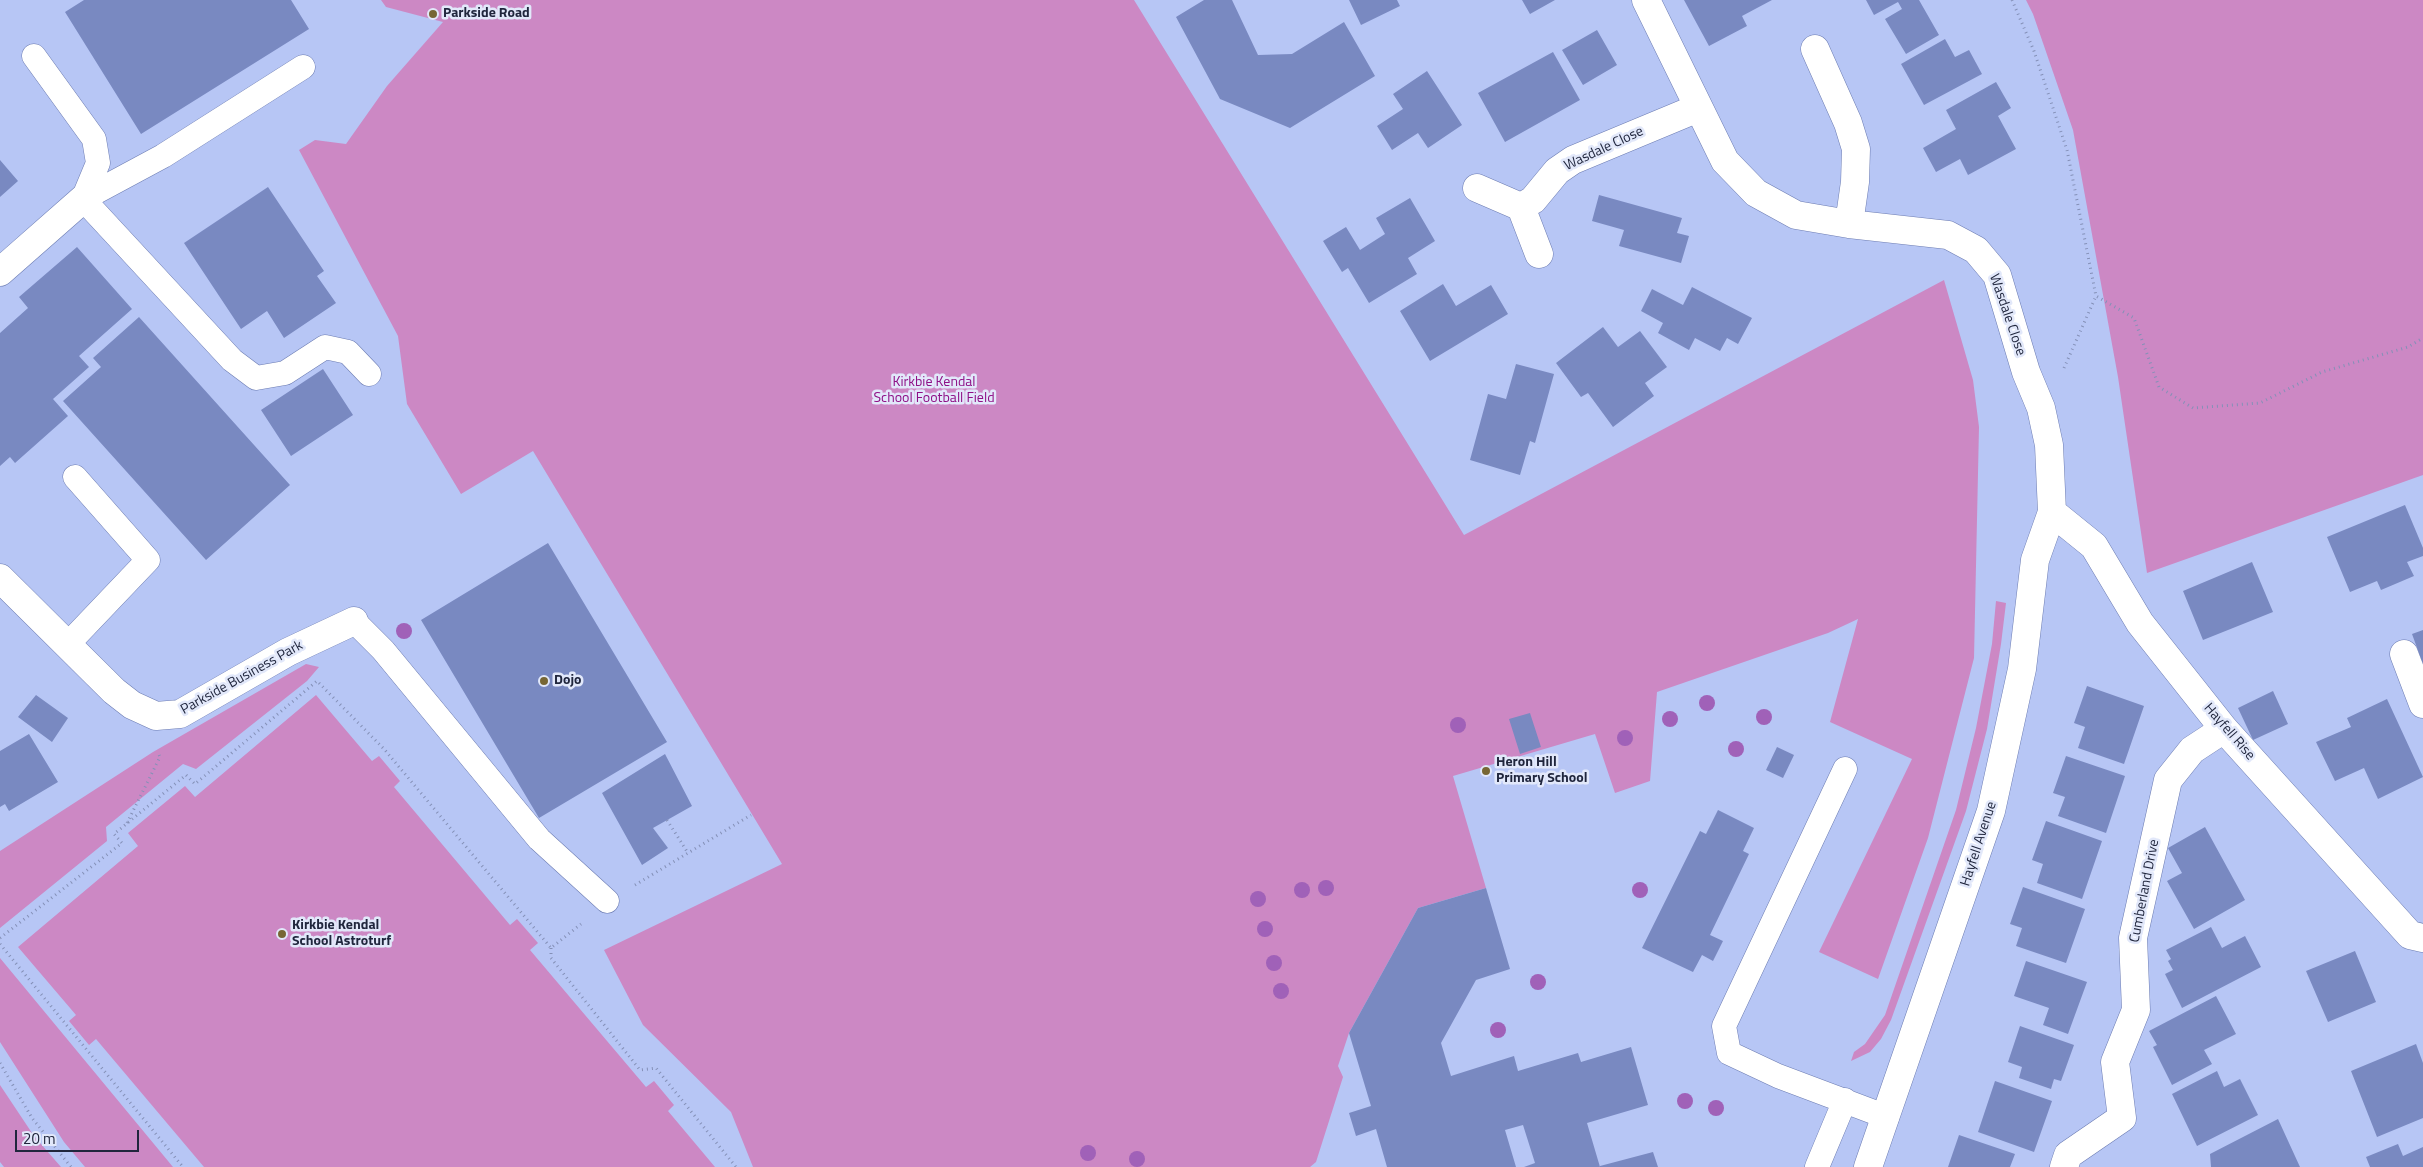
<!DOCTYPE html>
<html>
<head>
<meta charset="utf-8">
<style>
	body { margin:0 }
	#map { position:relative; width:2423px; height:1167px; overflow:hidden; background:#b7c6f5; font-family:"Titillium Web",sans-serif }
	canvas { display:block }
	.scale { position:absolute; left:15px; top:1130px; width:124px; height:22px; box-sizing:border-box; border:2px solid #20263d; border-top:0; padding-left:6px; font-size:15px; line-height:18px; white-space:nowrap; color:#20263d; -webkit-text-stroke:4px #e2e8fa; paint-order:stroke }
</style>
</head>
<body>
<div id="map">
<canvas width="2423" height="1167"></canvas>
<div class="scale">20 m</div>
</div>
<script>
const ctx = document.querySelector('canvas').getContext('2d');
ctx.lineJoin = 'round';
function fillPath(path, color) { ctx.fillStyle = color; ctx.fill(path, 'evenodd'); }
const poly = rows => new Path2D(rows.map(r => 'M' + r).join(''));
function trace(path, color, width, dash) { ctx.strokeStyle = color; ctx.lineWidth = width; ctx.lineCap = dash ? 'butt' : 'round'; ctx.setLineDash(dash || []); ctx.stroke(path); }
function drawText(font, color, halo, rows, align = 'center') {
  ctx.font = font + ' "Titillium Web",sans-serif'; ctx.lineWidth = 5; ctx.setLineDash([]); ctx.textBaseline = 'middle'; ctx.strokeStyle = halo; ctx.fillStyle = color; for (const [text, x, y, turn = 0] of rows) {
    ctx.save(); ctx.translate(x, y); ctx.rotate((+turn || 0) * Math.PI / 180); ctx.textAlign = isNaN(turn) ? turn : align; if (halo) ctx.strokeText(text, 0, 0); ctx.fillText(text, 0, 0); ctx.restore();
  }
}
fillPath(poly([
	[381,0,1134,0,1464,535,1944,280,1973,380,1979,427,1974,658,1928,838,1878,979,1819,952,1912,759,1830,722,1858,619,1828,633,1657,692,1650,781,1615,793,1595,734,1453,776,1486,888,1418,908,1349,1033,1338,1066,1343,1077,1316,1162,1310,1167,753,1167,731,1112,643,1025,604,950,782,864,533,451,461,494,407,404,398,336,299,150,315,140,346,144,387,86,443,22,386,7],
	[2026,0,2423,0,2423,475,2147,573,2118,377,2073,130,2033,14],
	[1996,601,2006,603,2001,644,1987,729,1966,811,1891,1020,1881,1039,1870,1052,1851,1061,1854,1052,1865,1044,1885,1015,1956,810,1976,728,1992,644],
	[306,664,319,667,307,681,196,769,183,764,106,827,107,841,0,928,0,851,153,752],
	[316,695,372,761,379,756,400,781,394,787,510,925,517,919,538,943,530,950,646,1087,654,1081,674,1105,668,1111,715,1167,204,1167,96,1039,89,1045,69,1021,76,1015,18,947,138,846,128,833,185,786,195,797],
	[0,958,173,1167,85,1167,64,1142,0,1042],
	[0,1085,34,1136,61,1167,4,1167,0,1162]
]), '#cc88c4');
fillPath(poly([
	[84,0,291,0,309,29,141,134,65,12],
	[1204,0,1232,0,1258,55,1292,54,1344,22,1375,76,1290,128,1220,99,1176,17],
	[1349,0,1397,0,1400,6,1361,25],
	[1522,0,1555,0,1530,14],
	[1684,0,1772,0,1742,16,1747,26,1709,46],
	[1866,0,1919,0,1939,35,1906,54,1885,19,1902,9,1898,2,1874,15],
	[1597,30,1617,65,1583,85,1562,50],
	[1945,39,1955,57,1969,50,1982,74,1924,105,1901,64],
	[1553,52,1580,100,1505,142,1478,93],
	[1427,71,1462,125,1428,148,1418,133,1392,150,1377,126,1403,109,1393,94],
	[1996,82,2011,108,1998,116,2016,149,1968,175,1960,159,1936,172,1923,148,1956,129,1946,110],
	[0,160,18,181,0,197],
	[268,187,324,271,317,276,336,303,284,338,267,311,241,329,184,243],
	[1599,195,1682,218,1677,233,1689,236,1681,263,1619,246,1624,230,1592,221],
	[1410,198,1435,241,1408,258,1417,274,1369,303,1348,268,1342,272,1323,241,1346,227,1360,250,1385,234,1376,218],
	[77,247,132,309,79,356,89,367,53,399,68,416,15,463,10,457,0,466,0,333,28,308,19,297],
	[1443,284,1456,306,1491,285,1508,314,1430,361,1400,311],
	[1692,287,1752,318,1738,344,1727,338,1720,351,1695,338,1689,350,1658,333,1663,323,1641,311,1652,289,1683,305],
	[139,317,290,485,206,560,63,401,101,367,93,358],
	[1603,327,1618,347,1640,331,1667,367,1645,383,1654,396,1613,427,1588,393,1581,397,1556,363],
	[1516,364,1554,374,1535,443,1530,441,1520,475,1470,460,1488,394,1506,399],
	[323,369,353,415,291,456,261,410],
	[2405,505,2423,548,2423,556,2407,562,2414,576,2381,590,2377,581,2350,592,2327,537],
	[548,543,667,742,539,818,421,620],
	[2252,562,2273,612,2203,640,2183,591],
	[2423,630,2423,664,2412,634],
	[2087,686,2144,706,2124,764,2078,748,2085,727,2074,723],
	[2273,691,2288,724,2253,740,2238,708],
	[36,695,68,718,52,742,18,717],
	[2387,699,2423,777,2378,799,2364,768,2335,781,2316,742,2351,727,2347,718],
	[1530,713,1541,747,1520,754,1509,719],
	[29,734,58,782,9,811,5,804,0,807,0,751],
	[1777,747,1794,755,1783,778,1766,770],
	[665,754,692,806,653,828,668,848,642,865,602,793],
	[2066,756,2125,776,2106,833,2058,816,2065,797,2053,793],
	[1718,810,1754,828,1743,851,1749,854,1710,935,1723,941,1713,961,1702,955,1693,972,1642,948,1700,831,1706,834],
	[2046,821,2102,841,2082,899,2037,883,2043,864,2032,860],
	[2205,827,2245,900,2194,929,2167,881,2182,873,2168,848],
	[2023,887,2085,909,2066,963,2016,946,2022,928,2010,924],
	[1486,888,1510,969,1476,980,1441,1043,1451,1076,1514,1056,1518,1071,1578,1053,1581,1062,1631,1047,1648,1105,1587,1123,1600,1167,1524,1167,1535,1163,1523,1125,1505,1130,1516,1167,1387,1167,1376,1129,1356,1136,1349,1113,1371,1106,1349,1033,1418,908],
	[2211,927,2222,948,2245,936,2261,967,2182,1008,2165,974,2173,970,2168,961,2171,959,2166,950],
	[2355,951,2376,1002,2328,1022,2306,971],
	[2026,961,2087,982,2068,1034,2043,1025,2049,1008,2014,996],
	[2216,996,2236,1034,2204,1050,2212,1064,2172,1085,2153,1047,2157,1045,2149,1031],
	[2020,1026,2074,1045,2061,1081,2054,1079,2051,1089,2019,1078,2022,1067,2008,1062],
	[2416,1044,2423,1063,2423,1118,2377,1137,2351,1071],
	[2217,1071,2224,1087,2240,1079,2258,1115,2197,1146,2172,1094],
	[1995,1081,2052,1101,2034,1152,1978,1132],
	[2278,1119,2300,1167,2211,1167,2210,1154],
	[1959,1135,2015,1154,2010,1167,1948,1167],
	[2398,1144,2403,1156,2423,1147,2423,1167,2370,1167,2366,1157],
	[1653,1152,1658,1167,1600,1167,1600,1166]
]), '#7989c1');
const lane = poly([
	[34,56,94,139,98,163,83,199],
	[83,199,232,360,256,378,285,373,325,347,348,352,369,374],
	[83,199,163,156,303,67],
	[354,621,383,650,539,839,607,901],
	[67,645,148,560,75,477],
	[1845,769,1724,1026,1729,1053,1778,1076,1887,1117],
	[1817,1167,1845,1100]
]);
const street = poly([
	[1646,0,1725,161,1756,193,1796,215,1849,224,1948,235,1976,250,1997,275,2026,372,2041,408,2049,445,2052,512,2035,560,2022,669,1991,811,1868,1167],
	[1815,49,1848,123,1856,149,1855,182,1849,224],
	[1477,188,1521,207,1539,254],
	[1521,207,1533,200,1557,171,1573,160,1698,108],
	[0,272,83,199],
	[2052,512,2094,546,2140,623,2224,729,2410,935,2423,938],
	[0,578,114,691,132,705,156,716,180,714,288,652,354,621],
	[2404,654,2423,704],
	[2064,1167,2068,1155,2122,1118,2115,1062,2136,1010,2133,938,2168,780,2192,750,2224,729]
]);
trace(lane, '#6c7cb2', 25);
trace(street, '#6c7cb2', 29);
trace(poly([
	[2012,0,2034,51,2067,150,2096,296,2134,318,2159,387,2193,408,2260,403,2322,372,2408,347,2423,338],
	[2064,368,2096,296],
	[667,820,688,853],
	[127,823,160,757,158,752],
	[635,885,751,815],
	[0,938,122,843,114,834,186,775,195,784,317,681,384,749,551,948,581,924],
	[0,944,183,1167],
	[551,948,551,958,640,1070,656,1068,736,1167],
	[0,1063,32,1118,71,1167]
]), '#8490b7', 3, [1, 4]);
trace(lane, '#fff', 24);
trace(street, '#fff', 28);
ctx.fillStyle = '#a061b8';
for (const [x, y] of [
	[404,631],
	[1707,703],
	[1764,717],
	[1670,719],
	[1458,725],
	[1625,738],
	[1736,749],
	[1326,888],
	[1302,890],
	[1640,890],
	[1258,899],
	[1265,929],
	[1274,963],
	[1538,982],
	[1281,991],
	[1498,1030],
	[1685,1101],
	[1716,1108],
	[1088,1153],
	[1137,1159]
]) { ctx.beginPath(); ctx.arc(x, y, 8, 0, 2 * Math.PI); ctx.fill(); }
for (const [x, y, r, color] of [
	[433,14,5,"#776634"],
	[544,681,5,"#776634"],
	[1486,771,5,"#776634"],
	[282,934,5,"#776634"]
]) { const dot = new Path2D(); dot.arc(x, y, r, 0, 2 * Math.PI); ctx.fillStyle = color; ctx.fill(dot); trace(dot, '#e2e8fa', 2); }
drawText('bold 14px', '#20263d', '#e2e8fa', [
	["Parkside Road",443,14],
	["Dojo",554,681],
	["Heron Hill",1496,763],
	["Primary School",1496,779],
	["Kirkbie Kendal",292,926],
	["School Astroturf",292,942]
], 'left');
drawText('14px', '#20263d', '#e2e8fa', [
	["Wasdale Close",1604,149,-25],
	["Wasdale Close",2007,315,71],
	["Parkside Business Park",242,678,-29],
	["Hayfell Rise",2229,732,49],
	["Hayfell Avenue",1979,844,-72],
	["Cumberland Drive",2145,891,-79]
]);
drawText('14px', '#8e0f86', '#e2e8fa', [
	["Kirkbie Kendal",934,383],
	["School Football Field",934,399]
]);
</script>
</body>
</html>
